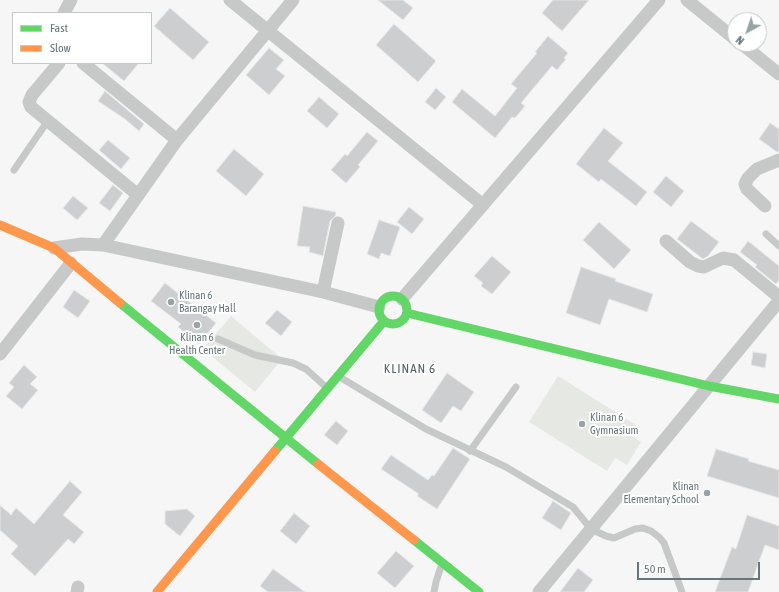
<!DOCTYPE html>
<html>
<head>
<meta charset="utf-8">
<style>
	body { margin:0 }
	#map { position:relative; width:779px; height:592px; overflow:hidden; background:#f6f6f6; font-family:"Asap Condensed",sans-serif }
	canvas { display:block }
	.legend { position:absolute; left:12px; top:12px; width:140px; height:52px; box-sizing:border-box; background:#fff; border:1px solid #c1c9cb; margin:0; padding:5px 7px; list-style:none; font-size:12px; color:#65777c }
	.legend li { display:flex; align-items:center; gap:8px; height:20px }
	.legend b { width:20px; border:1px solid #c1c9cb }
	.north { position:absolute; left:727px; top:12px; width:40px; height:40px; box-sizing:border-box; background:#fff; border:1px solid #c1c9cb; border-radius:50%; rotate:220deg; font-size:11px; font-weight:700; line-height:16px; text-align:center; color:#65777c }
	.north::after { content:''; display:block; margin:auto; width:14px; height:18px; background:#98a3a7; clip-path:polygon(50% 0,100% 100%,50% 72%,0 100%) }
	.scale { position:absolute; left:637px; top:562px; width:123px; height:18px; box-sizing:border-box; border:2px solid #65777c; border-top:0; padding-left:5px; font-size:12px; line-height:14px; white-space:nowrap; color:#65777c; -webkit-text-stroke:3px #fff; paint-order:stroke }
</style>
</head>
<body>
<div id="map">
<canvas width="779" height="592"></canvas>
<ul class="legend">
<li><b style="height:5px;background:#63d668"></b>Fast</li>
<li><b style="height:5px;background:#ff974d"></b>Slow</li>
</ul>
<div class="north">N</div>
<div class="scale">50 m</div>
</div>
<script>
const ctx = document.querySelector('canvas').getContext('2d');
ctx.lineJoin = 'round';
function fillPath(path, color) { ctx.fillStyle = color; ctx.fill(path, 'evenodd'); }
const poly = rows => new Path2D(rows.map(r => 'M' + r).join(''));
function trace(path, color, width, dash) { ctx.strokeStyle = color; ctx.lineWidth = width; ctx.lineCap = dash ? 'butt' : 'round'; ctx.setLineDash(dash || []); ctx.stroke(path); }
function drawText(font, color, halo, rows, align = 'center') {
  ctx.font = font + ' "Asap Condensed",sans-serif'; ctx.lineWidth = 4; ctx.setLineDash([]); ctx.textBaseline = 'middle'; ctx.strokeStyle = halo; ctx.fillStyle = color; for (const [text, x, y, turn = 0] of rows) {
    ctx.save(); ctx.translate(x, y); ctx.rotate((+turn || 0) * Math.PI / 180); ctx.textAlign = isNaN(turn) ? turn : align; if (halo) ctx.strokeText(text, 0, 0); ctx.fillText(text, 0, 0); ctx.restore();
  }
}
fillPath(poly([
	[231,316,282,359,255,392,203,349],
	[558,376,636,425,630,435,641,442,627,465,615,458,607,471,529,422]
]), '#e6e8e3');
const building = poly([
	[378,0,403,0,413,8,403,20,378,0],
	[553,0,589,0,562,31,542,13,553,0],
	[170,8,209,42,193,60,154,26,170,8],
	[394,24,436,61,418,82,376,45,394,24],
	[548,36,568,53,564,58,566,59,557,70,552,66,521,103,525,106,515,118,512,117,495,138,452,102,462,89,495,116,517,88,511,84,537,53,535,52,548,36],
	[269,48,284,60,276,69,285,76,269,95,246,75,269,48],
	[102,63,139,63,124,81,102,63],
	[436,88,446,97,435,110,425,102,436,88],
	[105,91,144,124,139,131,125,119,98,101,105,91],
	[319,97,339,114,327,128,307,111,319,97],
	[770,123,779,129,779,152,777,152,759,139,770,123],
	[604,128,623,143,608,161,647,192,636,206,601,179,599,182,576,164,604,128],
	[367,132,378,141,358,165,360,167,346,183,331,170,345,154,347,156,367,132],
	[108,140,130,158,121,169,99,150,108,140],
	[234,149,264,174,246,196,216,171,234,149],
	[666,176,684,191,671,207,653,192,666,176],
	[113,185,123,193,110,211,99,203,113,185],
	[73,196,88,208,77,220,63,208,73,196],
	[303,206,336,212,335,216,330,221,323,256,309,252,310,247,297,246,303,206],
	[409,207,424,219,412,234,397,222,409,207],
	[379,220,400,227,390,256,381,253,379,259,367,254,379,220],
	[691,221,719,242,708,256,703,259,677,239,691,221],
	[599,222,631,250,614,269,583,240,599,222],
	[748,241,779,266,779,280,776,284,755,267,757,265,740,252,748,241],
	[492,256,511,272,492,294,481,286,483,283,474,276,492,256],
	[581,267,616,279,615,281,653,294,647,312,609,299,600,325,566,313,581,267],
	[165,283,216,323,199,344,178,327,181,324,151,301,165,283],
	[74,290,90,301,78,318,63,307,74,290],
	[277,310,292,322,281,336,265,323,277,310],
	[753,352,767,354,765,368,751,365,753,352],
	[24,365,37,377,30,384,38,390,22,409,6,396,14,387,9,383,24,365],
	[447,373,474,392,461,411,453,406,441,423,422,410,447,373],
	[336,421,348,431,337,445,324,435,336,421],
	[453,448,470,459,437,509,417,496,419,494,381,469,391,455,428,480,432,475,434,476,453,448],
	[716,449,749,459,748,461,779,470,779,498,707,476,716,449],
	[70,481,82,492,63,515,84,532,74,544,68,539,35,576,11,554,18,546,0,530,0,505,11,515,16,508,34,524,70,481],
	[553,501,571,513,561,530,542,518,553,501],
	[187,509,195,516,180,536,165,524,165,511,187,509],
	[294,513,310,526,296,544,280,531,294,513],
	[747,515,779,526,779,550,765,545,748,592,715,592,732,547,736,549,747,515],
	[396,551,414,566,395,588,377,573,396,551],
	[578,568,593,580,584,592,560,592,578,568],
	[273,569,305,592,268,592,260,586,273,569]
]);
fillPath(building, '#cdcecf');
trace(building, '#e6e6e6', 1);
trace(poly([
	[14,170,47,122],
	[766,234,779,246],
	[218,339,255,355,293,363,306,369,327,388],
	[338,376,426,429,506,467,573,507,591,529,606,536,614,538,635,529,643,528,651,531,659,537,664,543,682,592],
	[470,451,516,387],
	[434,592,436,582,442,563]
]), '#c7c9c9', 7);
trace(poly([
	[230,0,483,205],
	[687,0,735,39],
	[64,13,71,0],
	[742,44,779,74],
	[59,63,32,95,29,102,31,107,138,195],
	[83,63,177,140],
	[765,206,747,189,745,184,748,178,757,169,779,160],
	[666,241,690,262,698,266,704,267,723,258,734,260,779,297],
	[103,245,177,140,293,0],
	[54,248,82,244,103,245,323,292,379,307],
	[323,292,338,223],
	[402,299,659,0],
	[0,354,71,263],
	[77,592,78,587],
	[539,592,779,301]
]), '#c7c9c9', 13);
trace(poly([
	'379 310a14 14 0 1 1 28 0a14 14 0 1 1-28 0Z',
	[120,303,318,464],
	[407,313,709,386,779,399],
	[275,451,384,321],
	[414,540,479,592]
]), '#63d668', 9);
trace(poly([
	[0,225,54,248,120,303],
	[318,464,414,540],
	[157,592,275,451]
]), '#ff974d', 9);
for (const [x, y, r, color] of [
	[171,302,4,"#98a3a7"],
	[197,325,4,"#98a3a7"],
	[582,424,4,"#98a3a7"],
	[707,493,4,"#98a3a7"]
]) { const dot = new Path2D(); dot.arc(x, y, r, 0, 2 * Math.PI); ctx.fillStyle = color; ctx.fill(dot); trace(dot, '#fff', 1.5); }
drawText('11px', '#65777c', '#fff', [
	["Klinan 6",179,296],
	["Barangay Hall",179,309],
	["Klinan 6",197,338,"center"],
	["Health Center",197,351,"center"],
	["Klinan 6",590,418],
	["Gymnasium",590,431],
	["Klinan",699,487,"right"],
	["Elementary School",699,500,"right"]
], 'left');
ctx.letterSpacing = '1px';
drawText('13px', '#566468', '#fff', [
	["KLINAN 6",410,369]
]);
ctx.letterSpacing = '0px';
</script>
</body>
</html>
